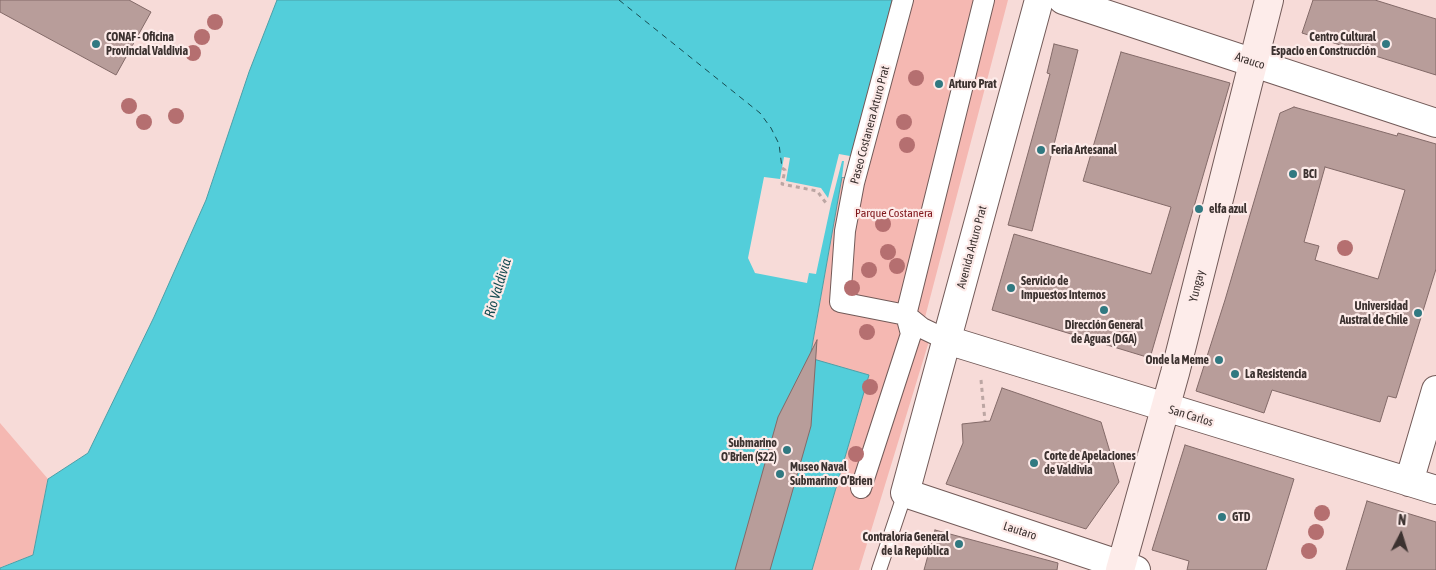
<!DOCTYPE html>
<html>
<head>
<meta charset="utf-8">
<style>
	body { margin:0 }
	#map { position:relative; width:1436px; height:570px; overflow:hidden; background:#f7dbd8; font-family:"Asap Condensed",sans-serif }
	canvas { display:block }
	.north { position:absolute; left:1376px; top:510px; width:50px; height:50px; -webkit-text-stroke:4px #fdebe9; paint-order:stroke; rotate:5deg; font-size:14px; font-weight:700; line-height:20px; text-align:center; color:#3c3230 }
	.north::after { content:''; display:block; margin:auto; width:18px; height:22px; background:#3c3230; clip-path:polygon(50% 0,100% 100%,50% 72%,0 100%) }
</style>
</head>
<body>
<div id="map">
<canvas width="1436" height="570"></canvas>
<div class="north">N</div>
</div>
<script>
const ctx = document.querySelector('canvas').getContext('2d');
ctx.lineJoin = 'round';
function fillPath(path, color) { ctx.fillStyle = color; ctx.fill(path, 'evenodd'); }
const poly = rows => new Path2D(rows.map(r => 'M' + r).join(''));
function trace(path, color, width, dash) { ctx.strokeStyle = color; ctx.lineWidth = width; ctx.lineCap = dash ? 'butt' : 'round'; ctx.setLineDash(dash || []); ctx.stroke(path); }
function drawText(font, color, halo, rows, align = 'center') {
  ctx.font = font + ' "Asap Condensed",sans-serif'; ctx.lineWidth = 4.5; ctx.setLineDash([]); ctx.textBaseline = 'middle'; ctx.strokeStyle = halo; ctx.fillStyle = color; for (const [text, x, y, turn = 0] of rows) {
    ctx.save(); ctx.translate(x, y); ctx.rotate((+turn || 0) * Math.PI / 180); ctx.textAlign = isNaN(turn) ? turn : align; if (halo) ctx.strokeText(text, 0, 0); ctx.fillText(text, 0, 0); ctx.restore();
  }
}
fillPath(poly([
	[892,0,1008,0,923,325,933,328,859,570,812,570,869,375,810,359,842,177,849,177],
	[0,423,48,479,33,555,1,567,0,569]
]), '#f5b8b2');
const water = poly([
	[277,0,892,0,849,178,842,177,810,358,869,375,812,570,0,570,0,568,33,555,48,479,88,453,154,317,206,200,249,72,277,0]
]);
fillPath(water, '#53ceda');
trace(water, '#4c9fa7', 1);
fillPath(poly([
	[839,154,850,156,845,177,842,177,844,161,842,161,831,204,816,274,809,273,807,283,755,273,748,258,764,177,780,179,784,157,790,158,786,181,821,188,828,198]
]), '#f7dbd8');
trace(poly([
	[619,0,760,113,771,128,779,144,782,168]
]), '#174d52', 1, [6, 5]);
const building = poly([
	[0,0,129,0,151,12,116,75,0,12,0,0],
	[1313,0,1375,0,1436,19,1436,75,1302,33,1313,0],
	[1054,44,1078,50,1032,231,1008,225,1050,74,1047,73,1054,44],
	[1121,52,1230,83,1150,358,992,310,1014,234,1151,274,1171,207,1083,181,1121,52],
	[1294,107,1397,136,1398,133,1436,144,1436,269,1396,398,1388,396,1380,422,1272,390,1264,413,1196,391,1225,300,1280,113,1294,107],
	[1325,167,1405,190,1378,279,1315,260,1319,246,1304,242,1325,167],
	[817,340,811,426,770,570,735,570,778,417,817,340],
	[1002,388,1101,422,1119,482,1086,529,946,484,963,443,962,424,990,421,1002,388],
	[1185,445,1294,479,1266,570,1187,570,1189,561,1152,550,1185,445],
	[1367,501,1436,522,1436,570,1346,570,1367,501],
	[935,530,1058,563,1057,570,924,570,935,530]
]);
fillPath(building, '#b89d9a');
trace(building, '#836a68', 1);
const service = poly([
	[879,570,905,493]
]);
const pedestrian = poly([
	[947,340,922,328,906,315,984,0],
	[861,488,911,334,906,315,840,302,845,231,854,183,903,0]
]);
const minor = poly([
	[1039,0,905,493,1136,570],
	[1063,0,1436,123],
	[947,340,1436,490],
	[1409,482,1436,390]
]);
const secondary = poly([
	[1120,570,1175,373,1269,0]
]);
trace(service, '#725a58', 16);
trace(pedestrian, '#725a58', 22);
trace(minor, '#725a58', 30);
trace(secondary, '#725a58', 30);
trace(poly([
	[782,168,785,170,782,184,817,191,826,203],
	[981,380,985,421],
	[796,479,837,485]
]), '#bca6a3', 3, [4, 4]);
trace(service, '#fff', 14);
trace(pedestrian, '#fff', 20);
trace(minor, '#fff', 28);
trace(secondary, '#fdecea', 28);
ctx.fillStyle = '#b56f70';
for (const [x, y] of [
	[215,22],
	[202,37],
	[193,53],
	[916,78],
	[129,106],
	[176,116],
	[144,122],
	[904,122],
	[907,145],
	[883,224],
	[1345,248],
	[888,252],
	[897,266],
	[869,270],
	[852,288],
	[867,332],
	[870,387],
	[856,454],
	[1322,513],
	[1316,532],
	[1309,551]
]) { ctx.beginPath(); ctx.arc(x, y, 8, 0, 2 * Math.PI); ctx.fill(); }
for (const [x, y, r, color] of [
	[96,44,5,"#317981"],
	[1386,44,5,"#317981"],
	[939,84,5,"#317981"],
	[1041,150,5,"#317981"],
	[1293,174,5,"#317981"],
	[1199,209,5,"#317981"],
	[1011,288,5,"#317981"],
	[1104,310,5,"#317981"],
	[1418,313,5,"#317981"],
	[1219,360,5,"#317981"],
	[1235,374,5,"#317981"],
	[787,450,5,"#317981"],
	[1034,463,5,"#317981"],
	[780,474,5,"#317981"],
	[1222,517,5,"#317981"],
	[959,544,5,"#317981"]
]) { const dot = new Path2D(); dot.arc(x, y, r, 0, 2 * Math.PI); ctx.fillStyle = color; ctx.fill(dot); trace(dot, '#fdebe9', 2); }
drawText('bold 12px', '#3c3230', '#fdebe9', [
	["CONAF - Oficina",106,37],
	["Provincial Valdivia",106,51],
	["Centro Cultural",1376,37,"right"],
	["Espacio en Construcción",1376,51,"right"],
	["Arturo Prat",949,84],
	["Feria Artesanal",1051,150],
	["BCI",1303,174],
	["elfa azul",1209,209],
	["Servicio de",1021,281],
	["Impuestos Internos",1021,295],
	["Universidad",1408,306,"right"],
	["Austral de Chile",1408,320,"right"],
	["Dirección General",1104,325,"center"],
	["de Aguas (DGA)",1104,339,"center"],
	["Onde la Meme",1209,360,"right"],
	["La Resistencia",1245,374],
	["Submarino",777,443,"right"],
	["O'Brien (S22)",777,457,"right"],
	["Corte de Apelaciones",1044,456],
	["de Valdivia",1044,470],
	["Museo Naval",790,467],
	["Submarino O’Brien",790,481],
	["GTD",1232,517],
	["Contraloría General",949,537,"right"],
	["de la República",949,551,"right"]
], 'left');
drawText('12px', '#3c3230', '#fdebe9', [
	["Arauco",1250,61,18],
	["Paseo Costanera Arturo Prat",870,125,-75],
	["Avenida Arturo Prat",972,247,-75],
	["Yungay",1197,286,-76],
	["San Carlos",1191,416,17],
	["Lautaro",1020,531,18]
]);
drawText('12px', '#7f161b', '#fdebe9', [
	["Parque Costanera",894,213]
]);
drawText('italic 14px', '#174d52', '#fdebe9', [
	["Río Valdivia",498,288,-73]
]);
</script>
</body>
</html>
